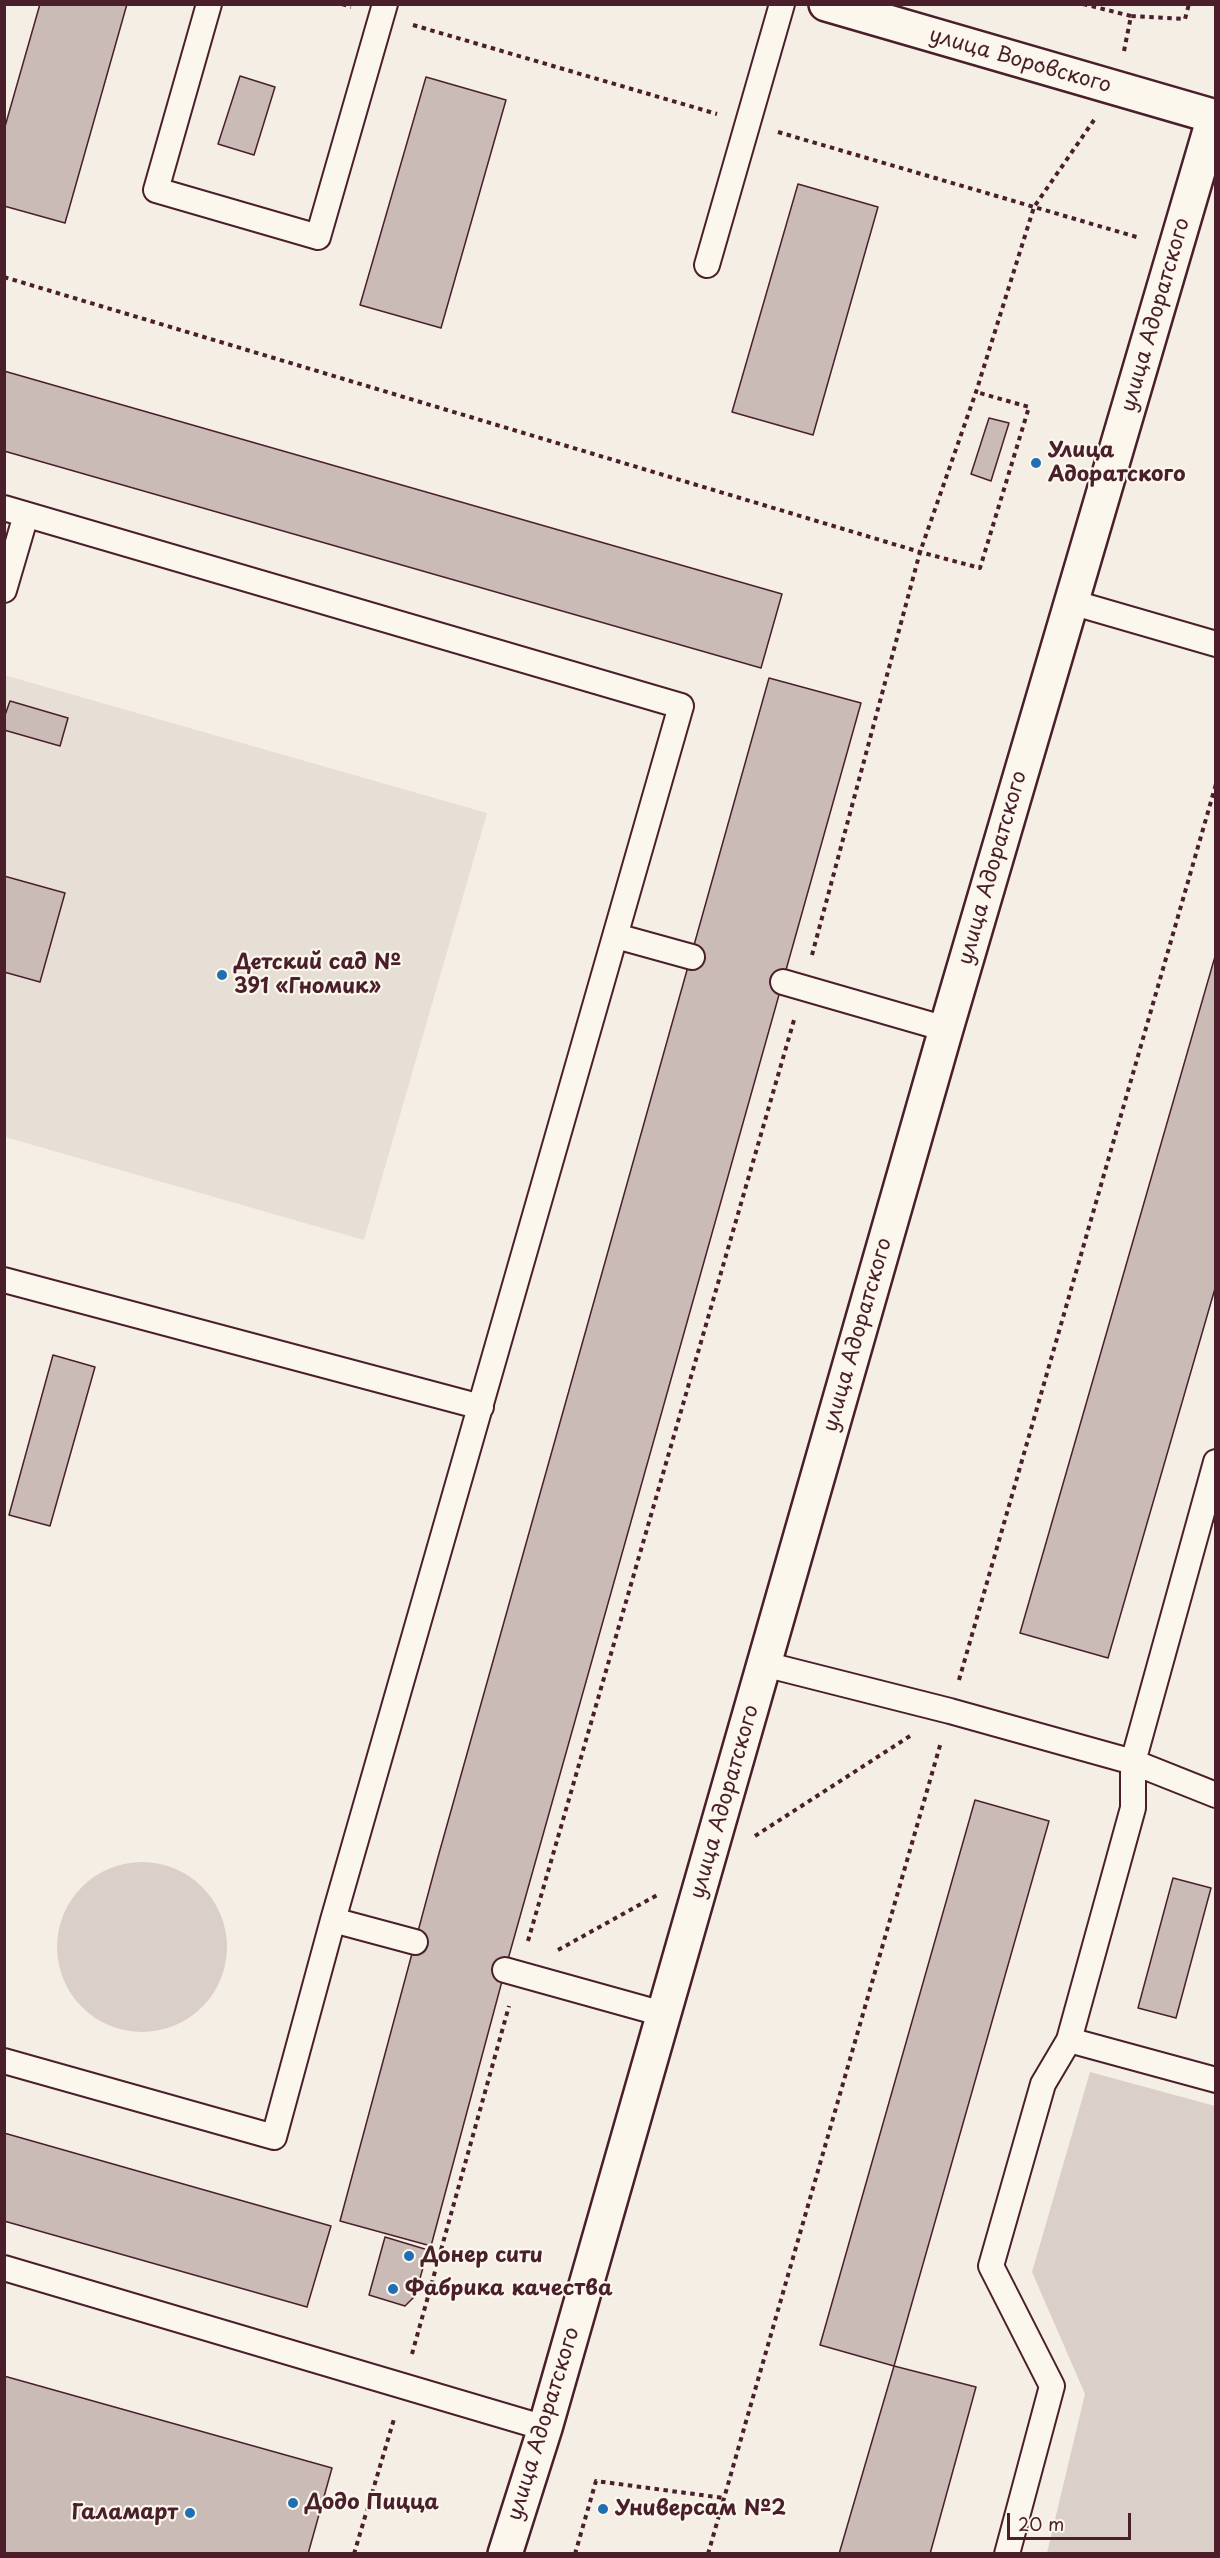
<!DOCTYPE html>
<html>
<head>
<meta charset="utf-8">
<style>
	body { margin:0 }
	#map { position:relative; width:1220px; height:2558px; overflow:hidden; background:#f4eee4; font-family:"Playpen Sans",sans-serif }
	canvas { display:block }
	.frame { position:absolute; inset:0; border:6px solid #4a1f2b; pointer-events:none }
	.scale { position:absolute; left:1007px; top:2513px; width:124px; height:27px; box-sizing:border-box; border:3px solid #4a1f2b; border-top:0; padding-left:8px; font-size:18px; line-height:21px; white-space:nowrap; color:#4a1f2b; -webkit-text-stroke:4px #fbf7ec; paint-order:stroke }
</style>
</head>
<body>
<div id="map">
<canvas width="1220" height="2558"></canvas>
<div class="frame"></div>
<div class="scale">20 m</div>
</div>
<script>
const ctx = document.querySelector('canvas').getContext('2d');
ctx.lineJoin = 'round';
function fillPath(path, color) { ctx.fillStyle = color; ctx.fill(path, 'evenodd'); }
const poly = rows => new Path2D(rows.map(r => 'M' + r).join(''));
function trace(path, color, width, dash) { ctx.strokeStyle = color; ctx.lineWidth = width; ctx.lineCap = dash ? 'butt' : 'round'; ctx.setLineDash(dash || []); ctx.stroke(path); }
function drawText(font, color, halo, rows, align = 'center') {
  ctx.font = font + ' "Playpen Sans",sans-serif'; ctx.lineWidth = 4.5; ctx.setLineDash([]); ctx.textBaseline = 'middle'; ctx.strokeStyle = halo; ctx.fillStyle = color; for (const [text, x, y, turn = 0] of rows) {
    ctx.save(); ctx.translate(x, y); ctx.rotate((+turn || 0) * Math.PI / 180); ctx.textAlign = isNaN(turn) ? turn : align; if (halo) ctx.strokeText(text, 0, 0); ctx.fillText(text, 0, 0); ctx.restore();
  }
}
fillPath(poly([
	[4,675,487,813,364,1240,5,1137]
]), '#e7dfd6');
fillPath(poly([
	'57 1947a85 85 0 1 1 170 0a85 85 0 1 1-170 0Z',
	[1090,2072,1215,2106,1215,2553,1047,2553,1085,2394,1032,2272]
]), '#dbd0c9');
const building = poly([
	[40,4,127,4,65,223,4,206,4,130,40,4],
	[240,76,275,87,254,155,218,144,240,76],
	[426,77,506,100,441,328,360,305,426,77],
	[798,184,878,207,813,435,732,412,798,184],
	[4,371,782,594,761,668,4,451,4,371],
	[989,418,1009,423,991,481,971,474,989,418],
	[769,678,861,703,505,1970,431,2246,340,2221,438,1857,769,678],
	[10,701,68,718,60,746,4,730,4,718,10,701],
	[4,876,65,893,40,982,4,972,4,876],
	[1216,953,1216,1285,1108,1658,1020,1633,1216,953],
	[53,1355,95,1367,50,1526,9,1515,53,1355],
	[975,1800,1049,1821,894,2366,820,2345,975,1800],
	[1173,1878,1211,1888,1176,2018,1138,2008,1173,1878],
	[4,2133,331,2226,307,2307,4,2221,4,2133],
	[385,2237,428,2250,415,2296,405,2306,369,2295,385,2237],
	[894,2366,976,2387,930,2554,839,2554,894,2366],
	[4,2376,332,2468,308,2554,4,2554,4,2376]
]);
fillPath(building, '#cabbb6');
trace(building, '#4a1f2b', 1.5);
const lane = poly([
	[209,4,156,190,318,237,385,4],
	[707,265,782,4],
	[4,508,681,706,333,1920,274,2137,4,2061],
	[4,590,26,515],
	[1071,602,1216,644],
	[616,936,692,957],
	[783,982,946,1029],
	[4,1280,481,1407],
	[764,1664,950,1711,1133,1762,1216,1795],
	[333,1920,415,1942],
	[505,1970,663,2014],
	[1069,2040,1133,1808,1133,1762,1216,1462],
	[4,2268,545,2428],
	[1007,2554,1052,2386,991,2266,1043,2084,1069,2040,1216,2080]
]);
const secondary = poly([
	[826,4,1216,117],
	[505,2554,545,2428,946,1029,1214,117]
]);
trace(lane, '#4a1f2b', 28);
trace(secondary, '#4a1f2b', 38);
trace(poly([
	[342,4,351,7],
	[1083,4,1131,16],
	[413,25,717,114],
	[1124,51,1131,16,1185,19,1189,4],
	[778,132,1140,238],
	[4,277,920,552,980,568,1029,407,976,392],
	[812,955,920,552,976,392,1034,207,1094,120],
	[959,1680,1216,784],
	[755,1836,910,1736],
	[528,1941,794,1020],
	[558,1950,659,1894],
	[412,2354,509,2006],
	[354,2554,394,2419],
	[575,2554,596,2481,724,2498],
	[708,2554,941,1742]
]), '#4a1f2b', 4, [4.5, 4.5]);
trace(lane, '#fbf7ec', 24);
trace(secondary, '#fbf7ec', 33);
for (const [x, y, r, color] of [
	[1036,463,6,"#1f6fb2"],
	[222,975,6,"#1f6fb2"],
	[409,2256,6,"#1f6fb2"],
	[393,2289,6,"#1f6fb2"],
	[293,2503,6,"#1f6fb2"],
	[603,2509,6,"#1f6fb2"],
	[190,2513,6,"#1f6fb2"]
]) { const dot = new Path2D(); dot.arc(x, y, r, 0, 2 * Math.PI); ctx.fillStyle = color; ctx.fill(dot); trace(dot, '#fbf7ec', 2); }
drawText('21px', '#4a1f2b', '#fbf7ec', [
	["улица Воровского",1020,61,16],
	["улица Адоратского",1156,315,-74],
	["улица Адоратского",993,868,-74],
	["улица Адоратского",858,1335,-74],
	["улица Адоратского",725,1802,-74],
	["улица Адоратского",544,2424,-73]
]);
drawText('bold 21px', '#4a1f2b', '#fbf7ec', [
	["Улица",1048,451],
	["Адоратского",1048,475],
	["Детский сад №",234,963],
	["391 «Гномик»",234,987],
	["Донер сити",421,2256],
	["Фабрика качества",405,2289],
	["Додо Пицца",305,2503],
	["Универсам №2",615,2509],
	["Галамарт",178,2513,"right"]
], 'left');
</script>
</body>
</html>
